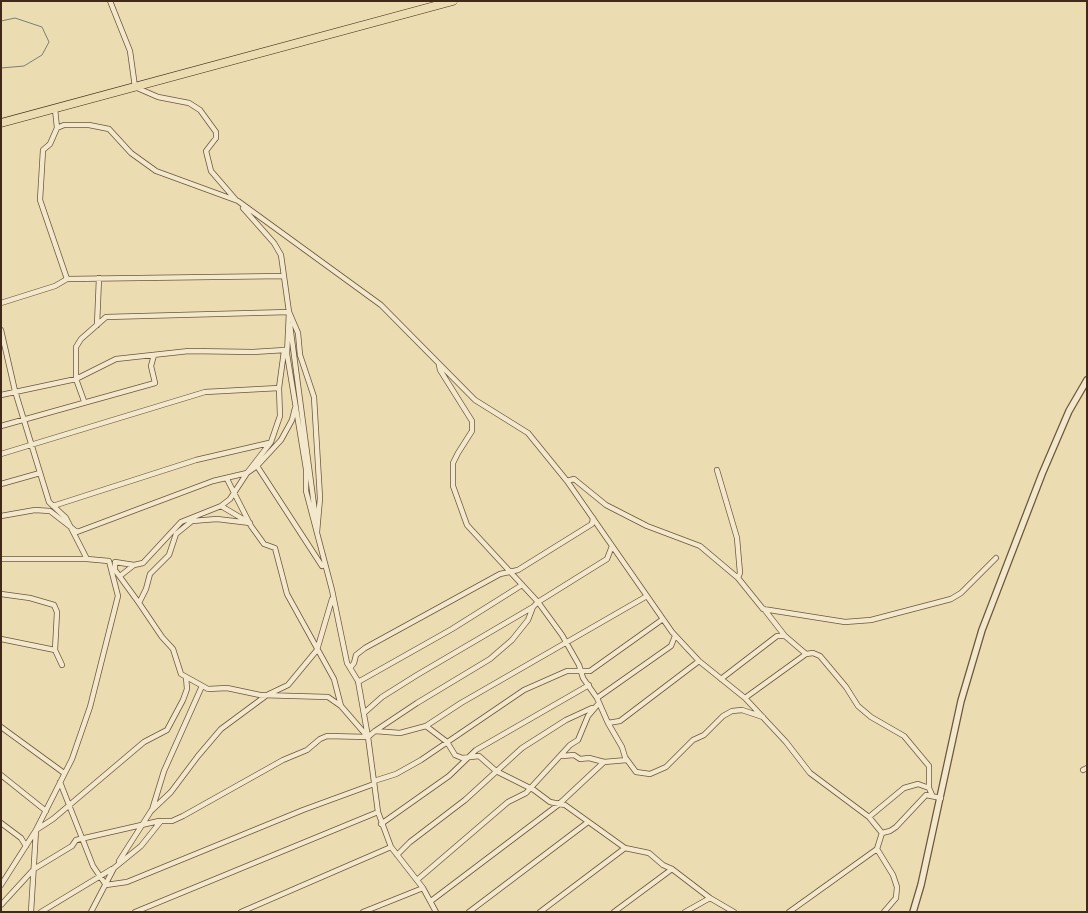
<!DOCTYPE html>
<html>
<head>
<meta charset="utf-8">
<style>
	body { margin:0 }
	#map { position:relative; width:1088px; height:913px; overflow:hidden; background:#ecdcb1; font-family:"IM FELL Double Pica",serif }
	canvas { display:block }
	.frame { position:absolute; inset:0; border:2px solid #412919; pointer-events:none }
</style>
</head>
<body>
<div id="map">
<canvas width="1088" height="913"></canvas>
<div class="frame"></div>
</div>
<script>
const ctx = document.querySelector('canvas').getContext('2d');
ctx.lineJoin = 'round';
const poly = rows => new Path2D(rows.map(r => 'M' + r).join(''));
function trace(path, color, width, dash) { ctx.strokeStyle = color; ctx.lineWidth = width; ctx.lineCap = dash ? 'butt' : 'round'; ctx.setLineDash(dash || []); ctx.stroke(path); }
trace(poly([
	[1,21,15,18,42,27,49,42,42,55,24,66,1,68]
]), '#768074', 1);
const minor = poly([
	[110,1,130,51,135,87,158,97,189,103,200,110,216,132,216,138,206,151,211,171,236,200],
	[55,109,57,128,50,144,43,150,40,200,67,279],
	[57,128,64,125,89,125,109,129,131,153,156,171,238,201,381,305,475,400,528,433,567,481,672,632,699,661,745,698,786,742,810,773,869,817,882,833,890,831,896,827,926,795,941,798],
	[243,208,274,243,281,255,289,312,287,354,306,469,306,491,332,590,347,663,358,681,368,737,378,812,391,847,423,888,436,912],
	[1,303,55,286,67,279,284,276],
	[97,325,99,278],
	[290,325,316,520],
	[1,330,15,391,49,502,66,518,87,559,109,561,118,596,90,707,72,759,36,830,1,885],
	[439,365,440,370,472,421,472,431,458,453,453,463,453,486,467,525,538,602,562,635,579,665,583,678,597,698,608,723,622,747,625,757,636,772,650,774,666,767,693,740,704,735,723,716,732,711,742,710,763,717],
	[1,395,76,379,116,359,189,351,253,352,285,350],
	[84,401,76,379,76,347,81,339,106,317,289,312,298,333,300,355,314,397,320,498,317,532],
	[1,426,155,383,151,366,154,355],
	[1,454,205,392,279,388],
	[257,466,322,566],
	[717,470,737,538,740,573,738,578],
	[227,479,251,526,264,544,275,548,287,594,334,679,341,706,367,736],
	[567,481,574,479,606,505,647,526,700,546,738,578,763,609,845,622,871,620,951,599,961,593,996,558],
	[1,484,40,473],
	[53,506,196,460,269,443],
	[221,506,248,522],
	[1,516,35,510,50,511,77,532,213,481,247,473,271,442,280,416,279,388,284,351],
	[250,523,217,519,192,521,176,534,169,555,150,574,146,589,139,603,162,637,173,649,181,674,208,689,227,688,260,695,328,697,341,706],
	[1,559,87,559],
	[134,565,115,562,115,570,139,603],
	[120,576,134,565,143,563,181,522,221,506,230,499,247,473,257,466,281,440,292,420,295,408],
	[1,594,30,598,54,605,57,612,55,650,62,665],
	[764,609,785,636],
	[1,639,55,650],
	[350,668,354,663,356,655,365,648,500,574,518,570,592,524,593,518],
	[721,679,777,636,785,636,806,654],
	[358,682,452,629,522,585],
	[597,698,671,646,675,636],
	[745,698,806,654,813,653,820,656,846,687,858,706,871,717,904,736,929,766,929,788,932,795],
	[364,713,382,697,417,675,533,607,538,602,607,559,612,546],
	[608,723,620,721,699,661],
	[426,726,461,703,647,596],
	[1,727,64,773],
	[375,731,417,703,490,659,512,640,528,620,533,607],
	[562,756,574,755,580,759,589,758,604,762,627,760],
	[1083,770,1087,768],
	[1,775,46,811],
	[374,781,396,774,421,760,524,690,567,671,590,671,663,619],
	[60,782,93,866,106,885,127,882,303,810,374,784],
	[152,810,164,771,202,686],
	[869,817,904,788,918,784,929,788],
	[1,823,21,838,26,846],
	[381,824,449,776,476,750,589,685],
	[882,833,877,849,893,875,897,887,896,898,884,912],
	[397,855,410,842,465,800,522,748,566,720,592,708],
	[119,861,151,811,171,792,198,756,221,729,267,695,288,685,317,650,332,599],
	[417,880,508,802,526,793,570,745,578,740,588,716,599,703],
	[431,901,558,805,604,762],
	[1,905,34,869,72,846,76,840,159,821],
	[31,912,36,830,53,819,144,742,167,730,183,700,187,689,186,677],
	[41,912,112,869],
	[91,912,114,868,141,846,161,821,172,821,183,816,283,760,307,750,320,739,327,736,368,737,375,731,400,733,426,726,447,742,455,755,462,758,479,756,496,771,534,790,550,802,565,805,625,848,649,853,663,865,672,869,710,898,734,912],
	[135,912,378,812],
	[241,912,391,847],
	[363,912,423,888],
	[469,912,588,822],
	[540,912,625,848],
	[614,912,672,869],
	[685,912,710,898],
	[789,912,877,849]
]);
const tertiary = poly([
	[913,912,921,885,961,701,982,630,1042,474,1069,411,1087,380]
]);
const trunk = poly([
	[1,123,453,1]
]);
trace(minor, '#6c563f', 6);
trace(tertiary, '#6c563f', 8);
trace(trunk, '#412919', 9);
trace(minor, '#f3e8cc', 4.5);
trace(tertiary, '#f3e8cc', 5.5);
trace(trunk, '#ecdcb1', 8);
</script>
</body>
</html>
